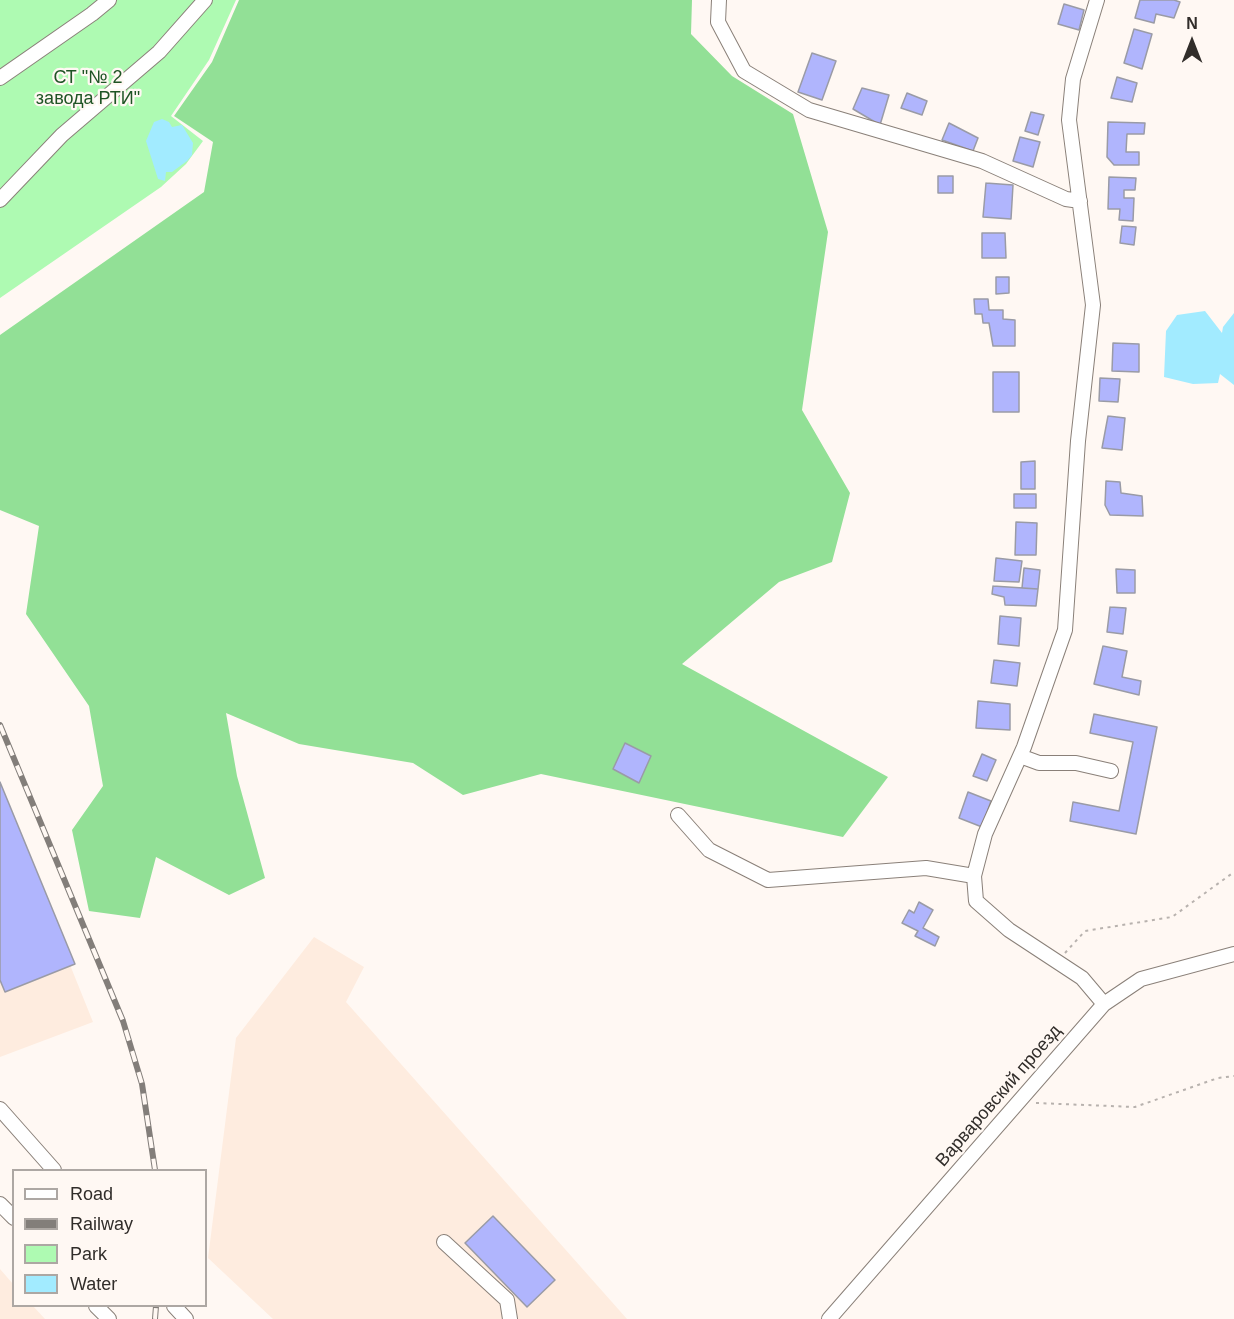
<!DOCTYPE html>
<html>
<head>
<meta charset="utf-8">
<style>
	body { margin:0 }
	#map { position:relative; width:1234px; height:1319px; overflow:hidden; background:#fff8f3; font-family:Helvetica,sans-serif }
	canvas { display:block }
	.legend { position:absolute; left:12px; top:1169px; width:195px; height:138px; box-sizing:border-box; background:#fff8f3; border:2px solid #ada7a3; margin:0; padding:8px 10px; list-style:none; font-size:18px; color:#312d2a }
	.legend li { display:flex; align-items:center; gap:12px; height:30px }
	.legend b { width:30px; border:2px solid #ada7a3 }
	.north { position:absolute; left:1162px; top:12px; width:60px; height:60px; -webkit-text-stroke:4px #fff8f3; paint-order:stroke; rotate:0deg; font-size:16px; font-weight:700; line-height:24px; text-align:center; color:#312d2a }
	.north::after { content:''; display:block; margin:auto; width:21px; height:27px; background:#312d2a; clip-path:polygon(50% 0,100% 100%,50% 72%,0 100%) }
</style>
</head>
<body>
<div id="map">
<canvas width="1234" height="1319"></canvas>
<ul class="legend">
<li><b style="height:8px;background:#fff"></b>Road</li>
<li><b style="height:8px;background:#837e7a"></b>Railway</li>
<li><b style="height:16px;background:#aefab2"></b>Park</li>
<li><b style="height:16px;background:#a2ebff"></b>Water</li>
</ul>
<div class="north">N</div>
</div>
<script>
const ctx = document.querySelector('canvas').getContext('2d');
ctx.lineJoin = 'round';
function fillPath(path, color) { ctx.fillStyle = color; ctx.fill(path, 'evenodd'); }
const poly = rows => new Path2D(rows.map(r => 'M' + r).join(''));
function trace(path, color, width, dash) { ctx.strokeStyle = color; ctx.lineWidth = width; ctx.lineCap = dash ? 'butt' : 'round'; ctx.setLineDash(dash || []); ctx.stroke(path); }
function drawText(font, color, halo, rows, align = 'center') {
  ctx.font = font + ' Helvetica,sans-serif'; ctx.lineWidth = 4.5; ctx.setLineDash([]); ctx.textBaseline = 'middle'; ctx.strokeStyle = halo; ctx.fillStyle = color; for (const [text, x, y, turn = 0] of rows) {
    ctx.save(); ctx.translate(x, y); ctx.rotate((+turn || 0) * Math.PI / 180); ctx.textAlign = isNaN(turn) ? turn : align; if (halo) ctx.strokeText(text, 0, 0); ctx.fillText(text, 0, 0); ctx.restore();
  }
}
fillPath(poly([
	[0,791,93,1022,0,1057],
	[314,937,364,967,346,1002,627,1319,273,1319,208,1258,236,1038],
	[0,1269,13,1284,14,1306,33,1306,45,1319,0,1319]
]), '#feecdf');
fillPath(poly([
	[0,0,236,0,209,60,171,116,203,141,186,164,161,187,0,298]
]), '#aefab2');
fillPath(poly([
	[239,0,692,0,691,34,732,76,793,114,828,232,802,410,850,493,832,562,779,582,682,664,888,777,843,837,541,774,463,795,413,763,299,744,226,713,237,776,265,878,229,895,156,857,140,918,89,911,72,830,103,786,89,706,26,614,39,526,0,510,0,335,204,192,213,142,174,116,212,62]
]), '#92e096');
fillPath(poly([
	[162,119,169,122,172,127,182,125,193,143,192,155,187,161,172,172,166,172,165,181,158,179,146,141,154,122],
	[1205,311,1222,333,1223,327,1234,313,1234,385,1220,374,1218,383,1193,384,1164,377,1166,331,1177,315]
]), '#a2ebff');
const building = poly([
	[1140,0,1174,0,1180,2,1174,18,1156,14,1154,23,1135,18,1140,0],
	[1064,4,1084,10,1079,30,1058,24,1064,4],
	[1134,29,1152,34,1142,69,1124,63,1134,29],
	[812,53,836,61,822,100,798,92,812,53],
	[1117,77,1137,83,1132,102,1111,98,1117,77],
	[862,88,889,95,880,125,853,109,862,88],
	[907,93,927,101,922,115,901,108,907,93],
	[1031,112,1044,115,1038,135,1025,131,1031,112],
	[1108,122,1145,123,1144,134,1127,134,1126,152,1139,152,1139,165,1114,165,1107,157,1108,122],
	[949,123,978,138,973,151,942,140,949,123],
	[1020,137,1040,142,1033,167,1013,161,1020,137],
	[938,176,953,176,953,193,938,193,938,176],
	[1109,177,1136,178,1135,190,1124,190,1124,198,1134,198,1133,221,1119,220,1120,209,1108,209,1109,177],
	[986,183,1013,185,1011,219,983,217,986,183],
	[1122,226,1136,227,1134,245,1120,243,1122,226],
	[982,233,1005,233,1006,258,982,258,982,233],
	[996,277,1009,277,1009,293,996,294,996,277],
	[974,299,988,299,989,310,1003,310,1003,319,1015,320,1015,346,993,346,989,323,983,323,982,314,975,314,974,299],
	[1113,343,1139,344,1139,372,1112,371,1113,343],
	[993,372,1019,372,1019,412,993,412,993,372],
	[1100,378,1120,379,1118,402,1099,401,1100,378],
	[1108,416,1125,418,1122,450,1102,448,1108,416],
	[1035,461,1035,489,1021,489,1021,462,1035,461],
	[1106,481,1120,482,1121,493,1142,496,1143,516,1110,515,1105,505,1106,481],
	[1014,494,1036,494,1036,508,1014,508,1014,494],
	[1016,522,1037,523,1036,555,1015,555,1016,522],
	[996,558,1022,561,1019,582,994,581,996,558],
	[1024,568,1040,570,1038,589,1022,588,1024,568],
	[1116,569,1135,570,1135,593,1117,593,1116,569],
	[993,586,1038,589,1036,606,1005,605,1004,597,992,594,993,586],
	[1110,607,1126,608,1123,634,1107,632,1110,607],
	[1000,616,1021,618,1019,646,998,644,1000,616],
	[1103,646,1127,651,1122,677,1141,681,1139,695,1094,684,1103,646],
	[994,660,1020,663,1017,686,991,683,994,660],
	[978,701,1010,704,1010,730,976,728,978,701],
	[1094,714,1157,727,1136,834,1070,821,1073,802,1119,811,1133,742,1090,733,1094,714],
	[625,743,651,756,639,783,613,769,625,743],
	[982,754,996,760,987,781,973,776,982,754],
	[0,782,75,964,5,992,0,980,0,782],
	[968,792,991,801,982,827,959,818,968,792],
	[919,902,933,910,923,928,939,937,935,946,915,936,918,931,902,923,909,910,914,913,919,902],
	[493,1216,555,1280,527,1307,465,1243,493,1216]
]);
fillPath(building, '#b0b5fd');
trace(building, '#9a9ba6', 1.5);
const minor = poly([
	[719,0,718,22,744,71,809,110,982,161,1066,199,1080,201],
	[1097,0,1073,79,1069,120,1093,305,1078,441,1065,630,1024,747,985,834,974,876,976,901,1009,930,1082,978,1104,1004],
	[0,78,92,14,109,0],
	[0,200,62,135,159,52,205,0],
	[1020,756,1039,763,1076,763,1111,771],
	[678,815,709,850,768,880,926,868,974,876],
	[0,1109,54,1170],
	[0,1204,14,1218],
	[444,1242,507,1300,510,1319],
	[96,1306,109,1319],
	[174,1306,186,1319],
	[829,1319,1104,1004,1141,979,1234,954]
]);
trace(minor, '#8a8079', 16);
trace(poly([
	[1065,953,1085,931,1172,917,1234,872],
	[1036,1103,1135,1107,1218,1078,1234,1076]
]), '#b8b2ae', 2, [3, 4.5]);
trace(minor, '#fff', 14);
const rail = poly([
	[0,725,123,1021,142,1084,155,1170],
	[155,1319,156,1306]
]);
trace(rail, '#837e7a', 6);
trace(rail, '#fff8f3', 4, [11]);
drawText('18px', '#1f5425', '#fff8f3', [
	["СТ \"№ 2",88,78],
	["завода РТИ\"",88,99]
]);
drawText('18px', '#312d2a', '#fff8f3', [
	["Варваровский проезд",999,1096,-49]
]);
</script>
</body>
</html>
